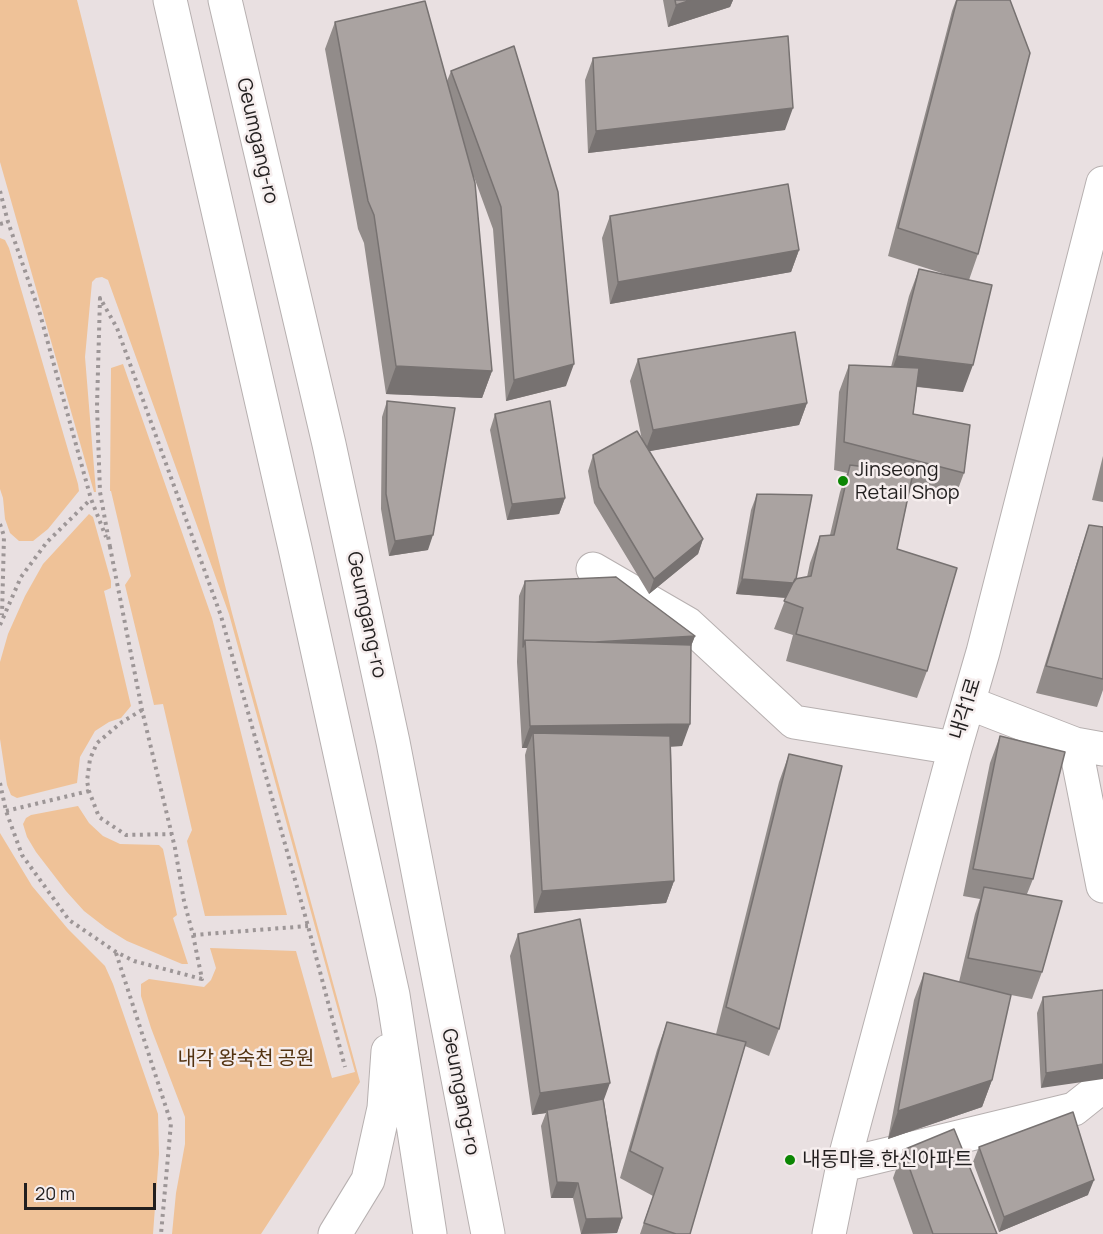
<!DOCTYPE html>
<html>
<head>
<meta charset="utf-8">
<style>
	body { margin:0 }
	#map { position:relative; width:1103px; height:1234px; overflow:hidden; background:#e9e0e1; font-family:Manrope,sans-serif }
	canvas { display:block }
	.scale { position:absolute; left:24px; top:1183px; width:132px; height:27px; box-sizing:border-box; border:3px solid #221f1f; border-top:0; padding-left:8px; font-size:18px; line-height:21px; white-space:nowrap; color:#221f1f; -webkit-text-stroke:4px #f6eeee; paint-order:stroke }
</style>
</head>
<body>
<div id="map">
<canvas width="1103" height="1234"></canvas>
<div class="scale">20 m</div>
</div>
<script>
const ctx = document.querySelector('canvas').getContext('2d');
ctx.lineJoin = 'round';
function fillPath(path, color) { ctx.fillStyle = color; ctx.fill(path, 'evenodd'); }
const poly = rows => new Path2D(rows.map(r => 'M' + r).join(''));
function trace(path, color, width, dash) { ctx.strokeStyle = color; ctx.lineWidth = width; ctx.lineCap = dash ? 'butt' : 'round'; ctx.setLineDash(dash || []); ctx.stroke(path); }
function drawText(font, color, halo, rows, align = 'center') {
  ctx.font = font + ' Manrope,"Noto Sans KR",sans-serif'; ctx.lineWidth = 5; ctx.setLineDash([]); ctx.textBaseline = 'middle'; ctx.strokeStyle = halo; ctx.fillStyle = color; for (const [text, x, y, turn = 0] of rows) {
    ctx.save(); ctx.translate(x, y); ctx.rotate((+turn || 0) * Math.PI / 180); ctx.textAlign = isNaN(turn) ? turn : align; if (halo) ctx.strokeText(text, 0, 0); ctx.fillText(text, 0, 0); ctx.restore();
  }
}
fillPath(poly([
	[0,0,77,0,232,613,360,1082,261,1234,172,1234,176,1193,185,1144,185,1117,151,1028,141,996,141,984,149,979,204,987,211,980,216,968,210,948,296,951,332,1078,355,1072,229,614,108,280,102,277,96,278,92,282,85,357,96,492,94,492,0,162],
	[0,238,5,240,9,248,78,484,79,491,48,529,33,541,19,541,10,533,5,519,3,498,0,489],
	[123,364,212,618,287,915,205,916,187,841,192,830,163,704,154,705,125,585,131,576,111,491,110,491,111,368],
	[89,514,93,517,111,581,111,588,104,591,131,706,121,718,109,722,95,731,80,757,77,783,17,798,11,795,7,785,0,739,0,662,8,634,25,596,43,564],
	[78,806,89,823,103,836,120,844,159,845,163,849,177,915,173,918,188,964,182,964,127,941,106,928,84,911,66,891,36,852,27,837,23,824,26,818,31,815],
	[0,833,32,886,68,929,105,966,113,984,158,1114,159,1154,153,1234,0,1234]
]), '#efc298');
const minor = poly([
	[593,569,688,624,794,722,955,748],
	[969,703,1075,744,1103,749],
	[1075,744,1103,886],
	[843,1165,1074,1109,1103,1086],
	[829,1234,843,1165,955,748,983,652,1103,183]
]);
const major = poly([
	[170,0,295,548,393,995,430,1234],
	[225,0,329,444,393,742,488,1234],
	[335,1234,368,1180,384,1108,388,1051]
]);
trace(minor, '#b7b0b0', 35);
trace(major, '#b7b0b0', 35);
trace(poly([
	[0,191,8,222,40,314,91,499,106,537],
	[0,224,8,222],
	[0,524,4,536,2,615],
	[110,547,100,492,97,406,100,298,117,328,221,616,308,926,345,1067],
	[0,625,21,577,47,542,91,499],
	[142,710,122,722,97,743,90,759,87,781,89,791,99,817,126,835,172,834],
	[0,783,6,811,22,855,69,920,116,952,134,961,202,979,193,935,184,901,175,848,142,710,110,547],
	[6,811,89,791],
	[193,935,308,926],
	[116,953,171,1123,161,1234]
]), '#9d9697', 4, [3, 4.5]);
trace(minor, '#fff', 33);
trace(major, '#fff', 33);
fillPath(poly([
	[663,0,733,0,730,7,668,27],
	[956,0,1010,0,978,254,969,280,963,392,917,387,913,414,964,473,954,500,910,489,897,549,927,671,917,698,786,661,793,635,774,629,786,598,736,594,751,510,757,494,796,579,807,577,810,563,820,536,830,535,840,492,847,473,834,470,839,392,849,365,891,367,909,296,919,269,951,276,888,256,952,11],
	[335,22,447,81,451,71,514,46,566,386,506,401,493,229,474,177,492,371,482,398,386,394,364,243,358,229,325,49],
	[593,58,785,130,588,153,585,80],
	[610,216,799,250,791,272,610,304,602,238],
	[638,359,807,403,799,425,649,451,703,539,698,554,649,594,594,503,588,471,593,455,642,440,630,381],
	[387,401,428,550,389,556,381,509,382,417],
	[495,414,565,498,559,514,507,520,490,430],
	[1103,456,1103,502,1092,500],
	[1089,525,1103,527,1103,690,1097,707,1036,693,1080,552],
	[525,581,695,636,691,646,682,746,671,747,674,881,666,903,534,913,525,755,527,748,522,748,517,662,519,596],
	[1000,736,1033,879,1027,894,1042,972,1032,999,1011,995,992,1080,982,1107,888,1139,914,1000,924,973,959,982,975,914,980,899,963,896,990,763],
	[789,754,779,1029,769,1056,745,1046,690,1234,640,1234,653,1196,620,1178,657,1050,667,1022,719,1035,716,1034,779,782],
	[518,934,604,1101,622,1218,617,1233,581,1234,573,1198,551,1198,541,1126,546,1113,532,1115,510,956],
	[1103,990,1041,1088,1037,1013,1043,997],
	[979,1147,1088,1195,999,1232,973,1162],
	[903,1150,997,1234,913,1234,893,1178]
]), '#928c8a');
fillPath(poly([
	[691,0,733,0,730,7,668,27,676,5],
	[793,108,785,130,588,153,596,131],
	[799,250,791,272,610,304,618,282],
	[897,356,973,365,963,392,887,383],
	[574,364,566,386,506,401,514,380],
	[396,366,492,371,482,398,386,394],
	[807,403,799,425,645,452,653,430],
	[565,498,559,514,507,520,512,504],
	[433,535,428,550,389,556,395,541],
	[703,539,698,554,649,594,654,579],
	[742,579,795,583,789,598,736,594],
	[695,636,689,651,525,647],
	[690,724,682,746,533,748,533,733,527,748,522,748,530,726],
	[674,881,666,903,534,913,542,891],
	[1103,1064,1103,1079,1041,1088,1046,1073],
	[992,1080,982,1107,888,1139,898,1111],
	[610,1083,602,1105,547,1110,546,1113,532,1115,540,1093],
	[1094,1180,1088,1195,999,1232,1004,1217],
	[557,1182,578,1183,573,1198,551,1198],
	[622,1218,617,1233,581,1234,586,1219]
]), '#777271');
const building = poly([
	[675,0,691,0,676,5,675,0],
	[957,0,1010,0,1030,53,978,254,898,228,957,0],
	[425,1,475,183,492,371,396,366,374,215,368,201,335,22,425,1],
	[788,36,793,108,596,131,593,58,788,36],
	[514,46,558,192,574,364,514,380,501,207,451,71,514,46],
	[788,184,799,250,618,282,610,216,788,184],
	[919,269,992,285,973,365,897,356,919,269],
	[795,332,807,403,653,430,638,359,795,332],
	[849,365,919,368,913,414,970,425,964,473,844,442,849,365],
	[387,401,455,408,433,535,395,541,386,494,387,401],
	[550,401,565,498,512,504,495,414,550,401],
	[637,431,703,539,654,579,599,487,593,455,637,431],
	[850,465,913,473,897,549,957,568,927,671,796,634,803,608,784,601,795,579,811,576,820,536,834,535,850,465],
	[757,494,812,495,796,579,793,583,742,579,757,494],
	[1089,525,1103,527,1103,679,1046,666,1089,525],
	[616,577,695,636,595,642,525,640,523,647,525,581,616,577],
	[525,640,691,645,690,724,530,726,525,640],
	[533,733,670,736,674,881,542,891,533,733],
	[1000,736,1065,752,1033,879,973,869,1000,736],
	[789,754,842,766,779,1029,726,1007,789,754],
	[984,887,1062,901,1042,972,968,958,984,887],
	[580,919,610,1083,540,1093,518,934,580,919],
	[924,973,1011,995,992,1080,898,1111,924,973],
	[1103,990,1103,1064,1046,1073,1043,997,1103,990],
	[667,1022,746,1042,690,1234,676,1234,644,1223,663,1168,630,1151,667,1022],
	[603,1099,622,1218,586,1219,578,1183,557,1182,547,1110,603,1099],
	[1073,1112,1094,1180,1004,1217,979,1147,1073,1112],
	[954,1129,997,1234,933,1234,903,1150,954,1129]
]);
fillPath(building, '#aaa3a1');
trace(building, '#777271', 1.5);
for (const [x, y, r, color] of [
	[843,481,6,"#0b8603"],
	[790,1160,6,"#0b8603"]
]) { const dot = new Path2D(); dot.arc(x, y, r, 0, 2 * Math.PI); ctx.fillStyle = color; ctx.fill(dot); trace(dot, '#f6eeee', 2); }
drawText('20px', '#221f1f', '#f6eeee', [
	["Geumgang-ro",257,141,77],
	["Geumgang-ro",366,615,78],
	["내각1로",966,709,-73],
	["Geumgang-ro",460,1092,79]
]);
drawText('20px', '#221f1f', '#f6eeee', [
	["Jinseong",855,470],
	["Retail Shop",855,493],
	["내동마을.한신아파트",802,1160]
], 'left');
drawText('20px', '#533311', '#f6eeee', [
	["내각 왕숙천 공원",246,1059]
]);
</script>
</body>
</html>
